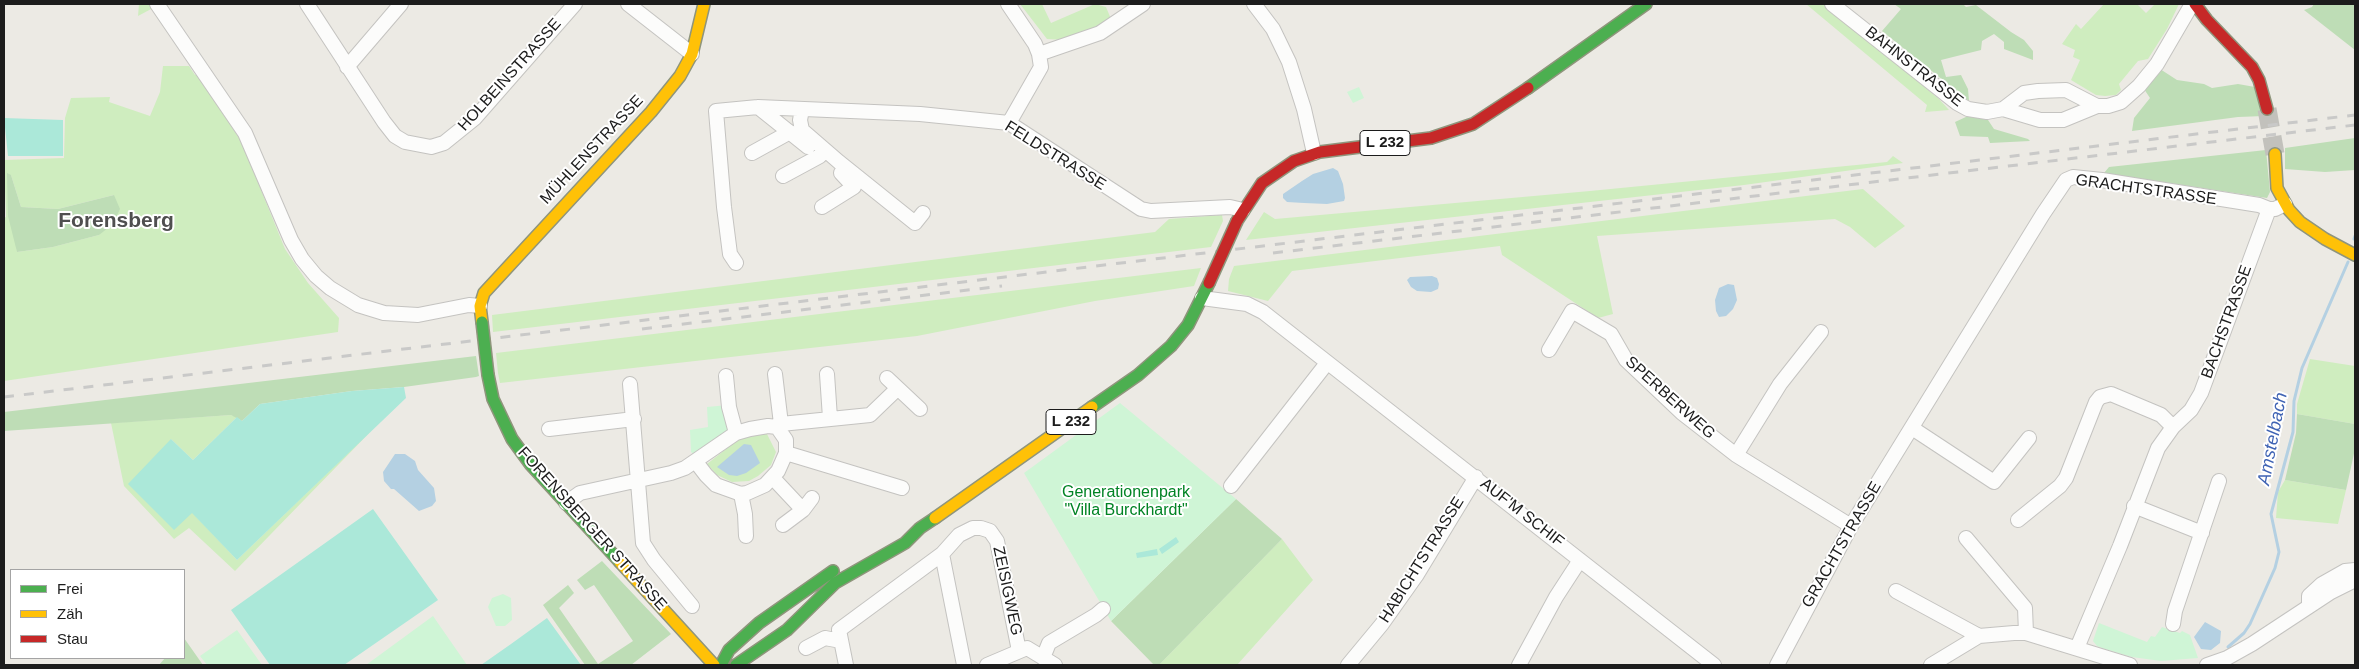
<!DOCTYPE html>
<html>
<head>
<meta charset="utf-8">
<style>
	body { margin:0 }
	#map { position:relative; width:2359px; height:669px; overflow:hidden; background:#eceae4; font-family:Arial,sans-serif }
	canvas { display:block }
	.frame { position:absolute; inset:0; border:5px solid #1c1c1c; pointer-events:none }
	.legend { position:absolute; left:10px; top:569px; width:175px; height:90px; box-sizing:border-box; background:#fff; border:1px solid #a4a4a4; margin:0; padding:6px 9px; list-style:none; font-size:15px; color:#1c1c1c }
	.legend li { display:flex; align-items:center; gap:10px; height:25px }
	.legend b { width:25px; border:1px solid #a4a4a4 }
</style>
</head>
<body>
<div id="map">
<canvas width="2359" height="669"></canvas>
<div class="frame"></div>
<ul class="legend">
<li><b style="height:6px;background:#4caf50"></b>Frei</li>
<li><b style="height:6px;background:#ffc107"></b>Zäh</li>
<li><b style="height:6px;background:#c62828"></b>Stau</li>
</ul>
</div>
<script>
const ctx = document.querySelector('canvas').getContext('2d');
ctx.lineJoin = 'round';
function fillPath(path, color) { ctx.fillStyle = color; ctx.fill(path, 'evenodd'); }
const poly = rows => new Path2D(rows.map(r => 'M' + r).join(''));
function trace(path, color, width, dash) { ctx.strokeStyle = color; ctx.lineWidth = width; ctx.lineCap = dash ? 'butt' : 'round'; ctx.setLineDash(dash || []); ctx.stroke(path); }
function drawText(font, color, halo, rows, align = 'center') {
  ctx.font = font + ' Arial,sans-serif'; ctx.lineWidth = 4; ctx.setLineDash([]); ctx.textBaseline = 'middle'; ctx.strokeStyle = halo; ctx.fillStyle = color; for (const [text, x, y, turn = 0] of rows) {
    ctx.save(); ctx.translate(x, y); ctx.rotate((+turn || 0) * Math.PI / 180); ctx.textAlign = isNaN(turn) ? turn : align; if (halo) ctx.strokeText(text, 0, 0); ctx.fillText(text, 0, 0); ctx.restore();
  }
}
fillPath(poly([
	[139,4,150,4,153,8,138,16],
	[1020,4,1042,4,1051,23,1095,4,1106,7,1111,19,1106,23,1065,40,1047,39],
	[1806,4,1824,4,1939,99,1949,110,1925,112,1927,105],
	[2104,4,2137,4,2146,13,2155,4,2179,4,2167,29,2148,59,2138,61,2119,84,2121,90,2116,95,2105,96,2096,95,2071,80,2080,60,2073,57,2075,50,2062,44,2076,24,2081,29],
	[163,66,189,66,195,75,198,74,218,104,242,143,285,249,308,283,339,318,338,332,4,381,4,218,6,217,4,160,64,158,65,118,71,98,110,97,109,102,150,116,160,92],
	[11,175,21,207,58,209,114,195,99,235,53,247,17,252],
	[1893,156,1903,163,1744,185,1246,240,1264,212,1275,219,1590,191,1887,162],
	[1863,189,1905,226,1875,248,1850,227,1835,219,1597,236,1613,314,1598,318,1502,255,1500,246,1292,271,1268,301,1228,291,1229,279,1234,266],
	[1222,215,1223,221,1211,247,493,332,492,315,1155,232,1169,219],
	[1201,268,1194,286,1095,301,917,336,500,383,498,373,496,353],
	[2310,359,2355,366,2355,424,2297,414,2297,404],
	[231,415,237,417,193,460,171,439,192,512,237,560,375,427,235,571,189,528,174,539,124,486,111,423],
	[767,434,776,452,771,465,758,476,749,481,732,482,717,475,707,464,740,438],
	[2285,480,2346,490,2338,524,2276,518,2278,492],
	[1282,539,1313,580,1237,665,1159,665]
]), '#cfedbf');
fillPath(poly([
	[1894,4,1963,4,1966,7,1976,5,2011,32,2024,40,2033,51,2033,60,2004,49,2004,42,1994,34,1982,41,1981,50,1941,60,1946,77,1961,75,1968,89,1969,101,1882,31,1901,9],
	[2314,4,2355,4,2355,50,2304,10,2312,7],
	[2160,69,2177,80,2204,84,2212,88,2238,84,2255,87,2264,116,2238,117,2132,131,2134,118,2150,98,2144,89],
	[1968,116,1988,120,1994,129,2028,139,2030,141,1990,143,1988,137,1960,136,1955,122],
	[2355,138,2355,170,2325,172,2285,169,2285,148],
	[2266,150,2270,192,2267,198,2104,173,2109,167],
	[7,173,11,175,21,207,58,209,114,195,120,209,113,224,99,235,53,247,17,252,8,216],
	[476,356,479,376,476,377,404,387,352,391,260,404,242,421,231,415,4,431,4,412],
	[2297,414,2355,424,2355,449,2346,490,2285,480,2296,433],
	[1236,499,1282,539,1159,665,1154,665,1111,621],
	[602,561,671,634,631,665,585,665,543,605,568,585,574,593,559,608,598,664,633,641,594,585,585,590,577,580],
	[184,638,203,665,159,665,165,658,184,658]
]), '#beddb6');
fillPath(poly([
	[1359,87,1364,98,1353,103,1347,92],
	[1120,403,1236,499,1111,621,1024,473],
	[728,405,730,434,697,456,691,452,690,430,708,427,707,407],
	[503,594,511,598,512,620,505,626,496,626,488,607,492,598],
	[433,616,467,665,366,665],
	[2099,623,2147,642,2151,636,2155,637,2162,627,2180,633,2182,631,2190,635,2198,658,2161,661,2132,657,2105,649,2097,646,2093,641],
	[237,630,262,665,207,665,200,656]
]), '#cff5d6');
fillPath(poly([
	[4,118,63,120,63,156,8,156],
	[404,387,406,398,237,560,192,513,174,530,128,484,171,439,193,460,237,417,242,421,260,404,352,391],
	[373,509,438,600,344,665,270,665,231,610],
	[1176,537,1179,542,1162,554,1159,549],
	[1157,549,1158,555,1137,558,1136,553],
	[547,618,581,665,481,665,511,644]
]), '#abe8d9');
fillPath(poly([
	[1333,168,1338,171,1343,184,1345,198,1344,201,1327,204,1304,203,1287,202,1283,198,1283,194,1302,181,1313,174],
	[1432,276,1437,278,1439,284,1438,289,1431,292,1417,291,1411,287,1407,280,1410,277],
	[1728,284,1734,285,1737,300,1733,309,1726,316,1719,317,1716,311,1715,300,1719,288],
	[744,444,751,445,760,463,746,473,737,476,729,475,717,467],
	[395,454,405,454,415,461,418,470,434,488,436,501,432,506,419,511,394,489,391,489,384,481,383,472],
	[2205,622,2221,631,2220,643,2211,650,2201,649,2194,637]
]), '#b4d0e2');
trace(poly([
	[2354,239,2355,236],
	[2228,647,2244,633,2250,624,2275,568,2279,552,2271,514,2293,432,2294,401,2302,368,2348,262]
]), '#b4d0e2', 3);
trace(poly([
	[2267,109,2275,154]
]), '#c2c1bc', 19, [19, 9]);
const street = poly([
	[157,4,245,133,291,240,302,259,316,276,330,288,358,305,384,313,418,315,469,305,480,306],
	[307,4,384,122,395,136,405,142,431,147,444,143,475,118,575,4],
	[628,4,692,54],
	[1008,4,1035,44,1039,54,1041,67,1009,123],
	[1254,4,1273,29,1289,62,1304,109,1314,153],
	[1832,4,1957,103,1968,109,1987,112,2003,109,2024,93,2038,91,2066,90,2097,106,2108,106,2121,102,2139,86,2157,64,2192,4],
	[1039,54,1100,33,1143,4],
	[347,67,401,4],
	[758,107,808,147],
	[2003,109,2040,120,2063,120,2097,106],
	[802,110,800,120,802,130,839,162,915,223,923,213],
	[752,153,790,132],
	[783,176,820,156],
	[822,207,854,187,841,173],
	[736,263,730,254,724,207,716,111,758,107,920,114,1009,123,1141,209,1151,211,1230,207,1243,210],
	[1202,298,1247,304,1263,312,1714,665],
	[1549,350,1572,311,1611,334,1626,360,1682,413,1736,455,1851,526],
	[775,374,781,424,777,427],
	[827,374,830,418],
	[726,376,729,407,736,433],
	[887,378,920,409],
	[630,384,643,543,654,560,692,606],
	[781,424,870,415,897,389],
	[1912,428,1994,482,2029,438],
	[549,429,634,419],
	[786,453,902,488],
	[1736,455,1780,384,1821,332],
	[773,478,803,510],
	[1231,486,1327,363],
	[741,494,745,514,746,536],
	[566,503,580,493,671,473,685,468,736,433,750,429,768,426,777,427,786,440,786,453,778,471,765,485,747,493,741,494,716,485,706,475,696,462],
	[2134,506,2202,533],
	[2018,520,2060,486,2066,478,2096,402,2100,397,2111,394,2161,415,2173,427],
	[783,525,803,510,812,498],
	[1966,538,2025,608,2026,633],
	[942,554,964,665],
	[1896,591,1979,636],
	[2309,606,2309,596,2322,584,2345,571,2355,570],
	[2173,624,2175,611,2219,481],
	[806,648,825,638,841,641],
	[2077,648,2120,546,2158,448,2173,427,2191,410,2201,393,2269,209],
	[1043,658,1049,643,1096,615,1103,609],
	[846,665,839,630,942,554,959,535,973,528,981,528,990,531,997,541,1019,651],
	[987,665,1027,648,1055,665],
	[1348,665,1382,624,1416,576,1476,477],
	[1519,665,1556,597,1580,560],
	[1777,665,1851,526,2043,214,2066,180,2073,177,2102,180,2259,205,2269,209,2275,209,2285,204],
	[1931,665,1979,636,2014,633,2026,633,2130,665],
	[2207,665,2227,658,2252,644,2331,592,2355,580]
]);
const fast = poly([
	[1528,88,1646,4],
	[488,375,493,399,512,439,531,465,620,562],
	[1092,407,1138,375,1171,346,1188,325,1209,283],
	[721,665,729,650,759,623,833,571],
	[736,665,787,630,835,583,905,543,920,528,935,518]
]);
const slow = poly([
	[2275,154,2277,188,2289,210,2300,222,2325,239,2355,255],
	[482,322,480,306,484,293,651,112,680,76,692,54,704,4],
	[935,518,1092,407],
	[620,562,714,665]
]);
const jam = poly([
	[2195,4,2207,20,2252,67,2259,80,2267,109],
	[1237,221,1262,183,1294,161,1320,152,1431,138,1473,124,1528,88]
]);
trace(street, '#c4c3c0', 16);
trace(fast, '#8f957c', 14);
trace(slow, '#8f957c', 14);
trace(jam, '#8f957c', 14);
trace(street, '#fcfcfb', 14);
trace(fast, '#4caf50', 11);
trace(slow, '#ffc107', 11);
trace(jam, '#c62828', 11);
trace(poly([
	[1273,253,2355,125],
	[642,329,1002,286],
	[4,397,2355,115]
]), '#c9c9c8', 3, [10, 10]);
const fastBridge = poly([
	[482,322,488,375]
]);
const jamBridge = poly([
	[1209,283,1237,221]
]);
trace(fastBridge, '#8f957c', 14, []);
trace(jamBridge, '#8f957c', 14, []);
trace(fastBridge, '#4caf50', 11);
trace(jamBridge, '#c62828', 11);
for (const [x, y, w] of [
	[1385,143,50],
	[1071,422,50]
]) { const box = new Path2D(); box.roundRect(x - w / 2, y - 12.5, w, 25, 4); ctx.fillStyle = '#fff'; ctx.fill(box); trace(box, '#1c1c1c', 1); }
drawText('bold 15px', '#1c1c1c', null, [
	["L 232",1385,143],
	["L 232",1071,422]
]);
drawText('16px', '#1c1c1c', '#fff', [
	["BAHNSTRASSE",1914,67,38],
	["HOLBEINSTRASSE",510,75,-48],
	["MÜHLENSTRASSE",592,150,-47],
	["FELDSTRASSE",1055,156,32],
	["GRACHTSTRASSE",2146,190,8],
	["BACHSTRASSE",2227,322,-70],
	["SPERBERWEG",1670,398,42],
	["AUF'M SCHIF",1522,513,38],
	["FORENSBERGER STRASSE",592,529,48],
	["GRACHTSTRASSE",1842,545,-60],
	["HABICHTSTRASSE",1422,560,-58],
	["ZEISIGWEG",1007,591,78]
]);
drawText('16px', '#018324', '#fff', [
	["Generationenpark",1126,493],
	["\"Villa Burckhardt\"",1126,511]
]);
drawText('italic 18px', '#4064b4', '#fff', [
	["Amstelbach",2273,439,-79]
]);
drawText('bold 21px', '#4f4f4f', '#fff', [
	["Forensberg",116,221]
]);
</script>
</body>
</html>
